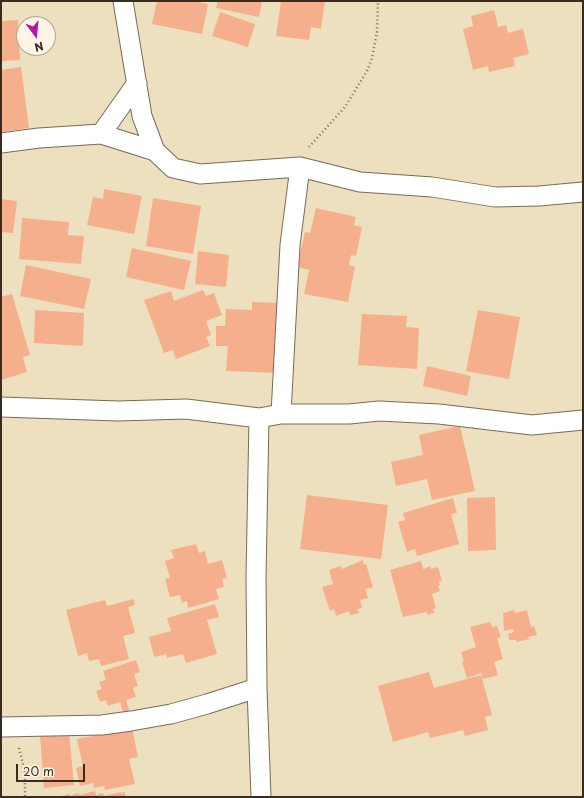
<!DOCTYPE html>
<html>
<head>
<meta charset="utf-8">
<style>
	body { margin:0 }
	#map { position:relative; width:584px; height:798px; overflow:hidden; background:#ede0bf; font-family:"Playpen Sans",sans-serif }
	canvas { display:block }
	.frame { position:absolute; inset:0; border:2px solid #3b2a1e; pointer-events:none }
	.north { position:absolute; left:16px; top:16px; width:40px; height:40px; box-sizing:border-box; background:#fcf5e5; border:1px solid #afa495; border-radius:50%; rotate:164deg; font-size:11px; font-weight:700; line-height:16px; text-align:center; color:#3b2a1e }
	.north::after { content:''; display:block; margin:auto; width:14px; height:18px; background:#b5179e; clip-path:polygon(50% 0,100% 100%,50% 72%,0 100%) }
	.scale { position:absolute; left:16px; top:764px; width:69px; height:18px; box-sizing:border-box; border:2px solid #3b2a1e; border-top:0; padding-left:5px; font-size:12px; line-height:14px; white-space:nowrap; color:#3b2a1e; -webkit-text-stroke:3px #fcf5e5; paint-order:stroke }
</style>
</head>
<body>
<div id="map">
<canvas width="584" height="798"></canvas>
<div class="frame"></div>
<div class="north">N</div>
<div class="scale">20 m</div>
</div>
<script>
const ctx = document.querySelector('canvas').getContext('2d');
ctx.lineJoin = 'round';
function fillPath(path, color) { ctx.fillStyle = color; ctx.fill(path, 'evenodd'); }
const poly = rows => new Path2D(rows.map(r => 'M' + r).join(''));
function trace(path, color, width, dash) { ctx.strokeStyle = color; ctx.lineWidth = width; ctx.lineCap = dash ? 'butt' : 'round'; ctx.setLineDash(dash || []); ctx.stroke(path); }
fillPath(poly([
	[157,1,192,1,208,4,202,34,152,24],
	[218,1,262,1,259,17,216,8],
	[281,1,325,1,321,29,311,27,309,40,276,36],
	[494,10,498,27,506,25,508,33,523,29,529,54,513,58,515,66,489,72,488,66,473,70,463,29,473,26,471,16],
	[220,12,255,24,248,47,212,36],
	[18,20,20,60,1,61,1,21],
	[21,67,29,128,1,132,1,70],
	[104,189,142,196,134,234,87,225,93,197,103,199],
	[153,198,201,206,193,254,146,246],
	[1,199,17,201,13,233,1,232],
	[316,208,356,217,354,225,362,227,356,256,351,255,349,265,355,267,348,302,304,294,309,270,297,267,305,232,310,233],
	[22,218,69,222,68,235,84,236,81,264,19,259],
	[132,248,191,261,184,290,126,277],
	[198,251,229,255,226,287,195,284],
	[26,265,91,279,84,309,20,296],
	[203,290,206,296,214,293,222,315,206,321,211,335,206,337,210,346,176,359,173,350,164,353,144,300,171,291,174,301],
	[12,294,30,355,23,357,27,372,1,380,1,297],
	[252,302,279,303,276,373,226,371,228,346,216,346,216,326,225,326,226,309,252,310],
	[35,310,84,313,83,346,34,343],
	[478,310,520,317,509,379,466,371],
	[362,314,407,316,406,327,419,328,417,369,358,365],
	[427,366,471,376,467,396,423,386],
	[460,426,475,491,432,500,427,479,396,486,391,462,423,455,419,435],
	[307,495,388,505,381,559,300,549],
	[495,497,496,550,468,551,467,498],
	[453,498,457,513,451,514,459,544,417,556,415,549,407,552,398,522,405,520,403,513],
	[196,544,199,553,205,551,208,564,222,560,227,578,222,579,224,587,216,589,219,599,188,608,187,601,182,603,180,595,170,597,165,579,170,578,165,561,174,558,171,550],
	[363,560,364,565,366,564,373,587,365,589,368,598,360,600,362,608,357,609,359,613,350,615,349,611,336,616,334,609,330,611,322,587,333,584,329,570,341,566,342,569],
	[421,561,423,569,430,566,431,569,438,567,442,581,439,581,440,585,438,586,440,591,432,594,436,608,433,609,434,613,427,615,427,612,403,617,390,570],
	[134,599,135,605,128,607,135,633,123,636,129,659,101,666,99,659,89,661,87,653,78,656,66,610,105,600,107,606],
	[215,604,219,617,207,620,217,654,186,663,183,654,167,658,166,654,154,657,149,637,171,631,167,618],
	[514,610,515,613,527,610,531,627,534,626,537,635,528,637,529,639,517,642,516,640,509,640,508,634,514,632,513,629,504,631,503,613],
	[490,622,492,627,497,626,501,637,497,638,503,659,494,662,498,675,483,679,481,673,467,678,462,662,464,661,461,652,476,647,470,627],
	[136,660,140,672,134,674,138,686,133,688,136,697,126,700,129,710,123,712,120,702,108,706,106,700,100,702,96,691,102,689,99,682,106,680,103,671],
	[429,672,434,688,481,675,492,715,485,717,488,730,465,736,463,730,430,738,428,732,393,742,378,686],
	[132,728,138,757,129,759,135,784,105,790,104,786,94,788,93,783,80,786,76,768,83,766,77,739],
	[69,732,74,785,44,788,40,735],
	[95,791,96,795,103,793,104,796,121,792,121,793,125,792,126,797,58,797,69,794,70,796,78,793,79,795]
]), '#f5af8d');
const street = poly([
	[123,1,142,116,155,151,173,168,200,174,300,167],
	[101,134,137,83],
	[1,143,39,138,101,134,155,151],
	[1,407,118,411,186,409,259,418,281,414,349,414,379,411,439,414,532,425,583,420],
	[281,414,290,245,300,167,360,182,432,187,495,197,539,196,583,192],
	[259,418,256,577,257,688,261,797],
	[1,727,102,725,131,721,171,714,207,704,257,688]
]);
trace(street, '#796a56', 21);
trace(poly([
	[309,147,345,107,367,71,372,58,377,32,378,1],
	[19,748,25,772,25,797]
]), '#796a56', 2.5, [1, 3]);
trace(street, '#fff', 19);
</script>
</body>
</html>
